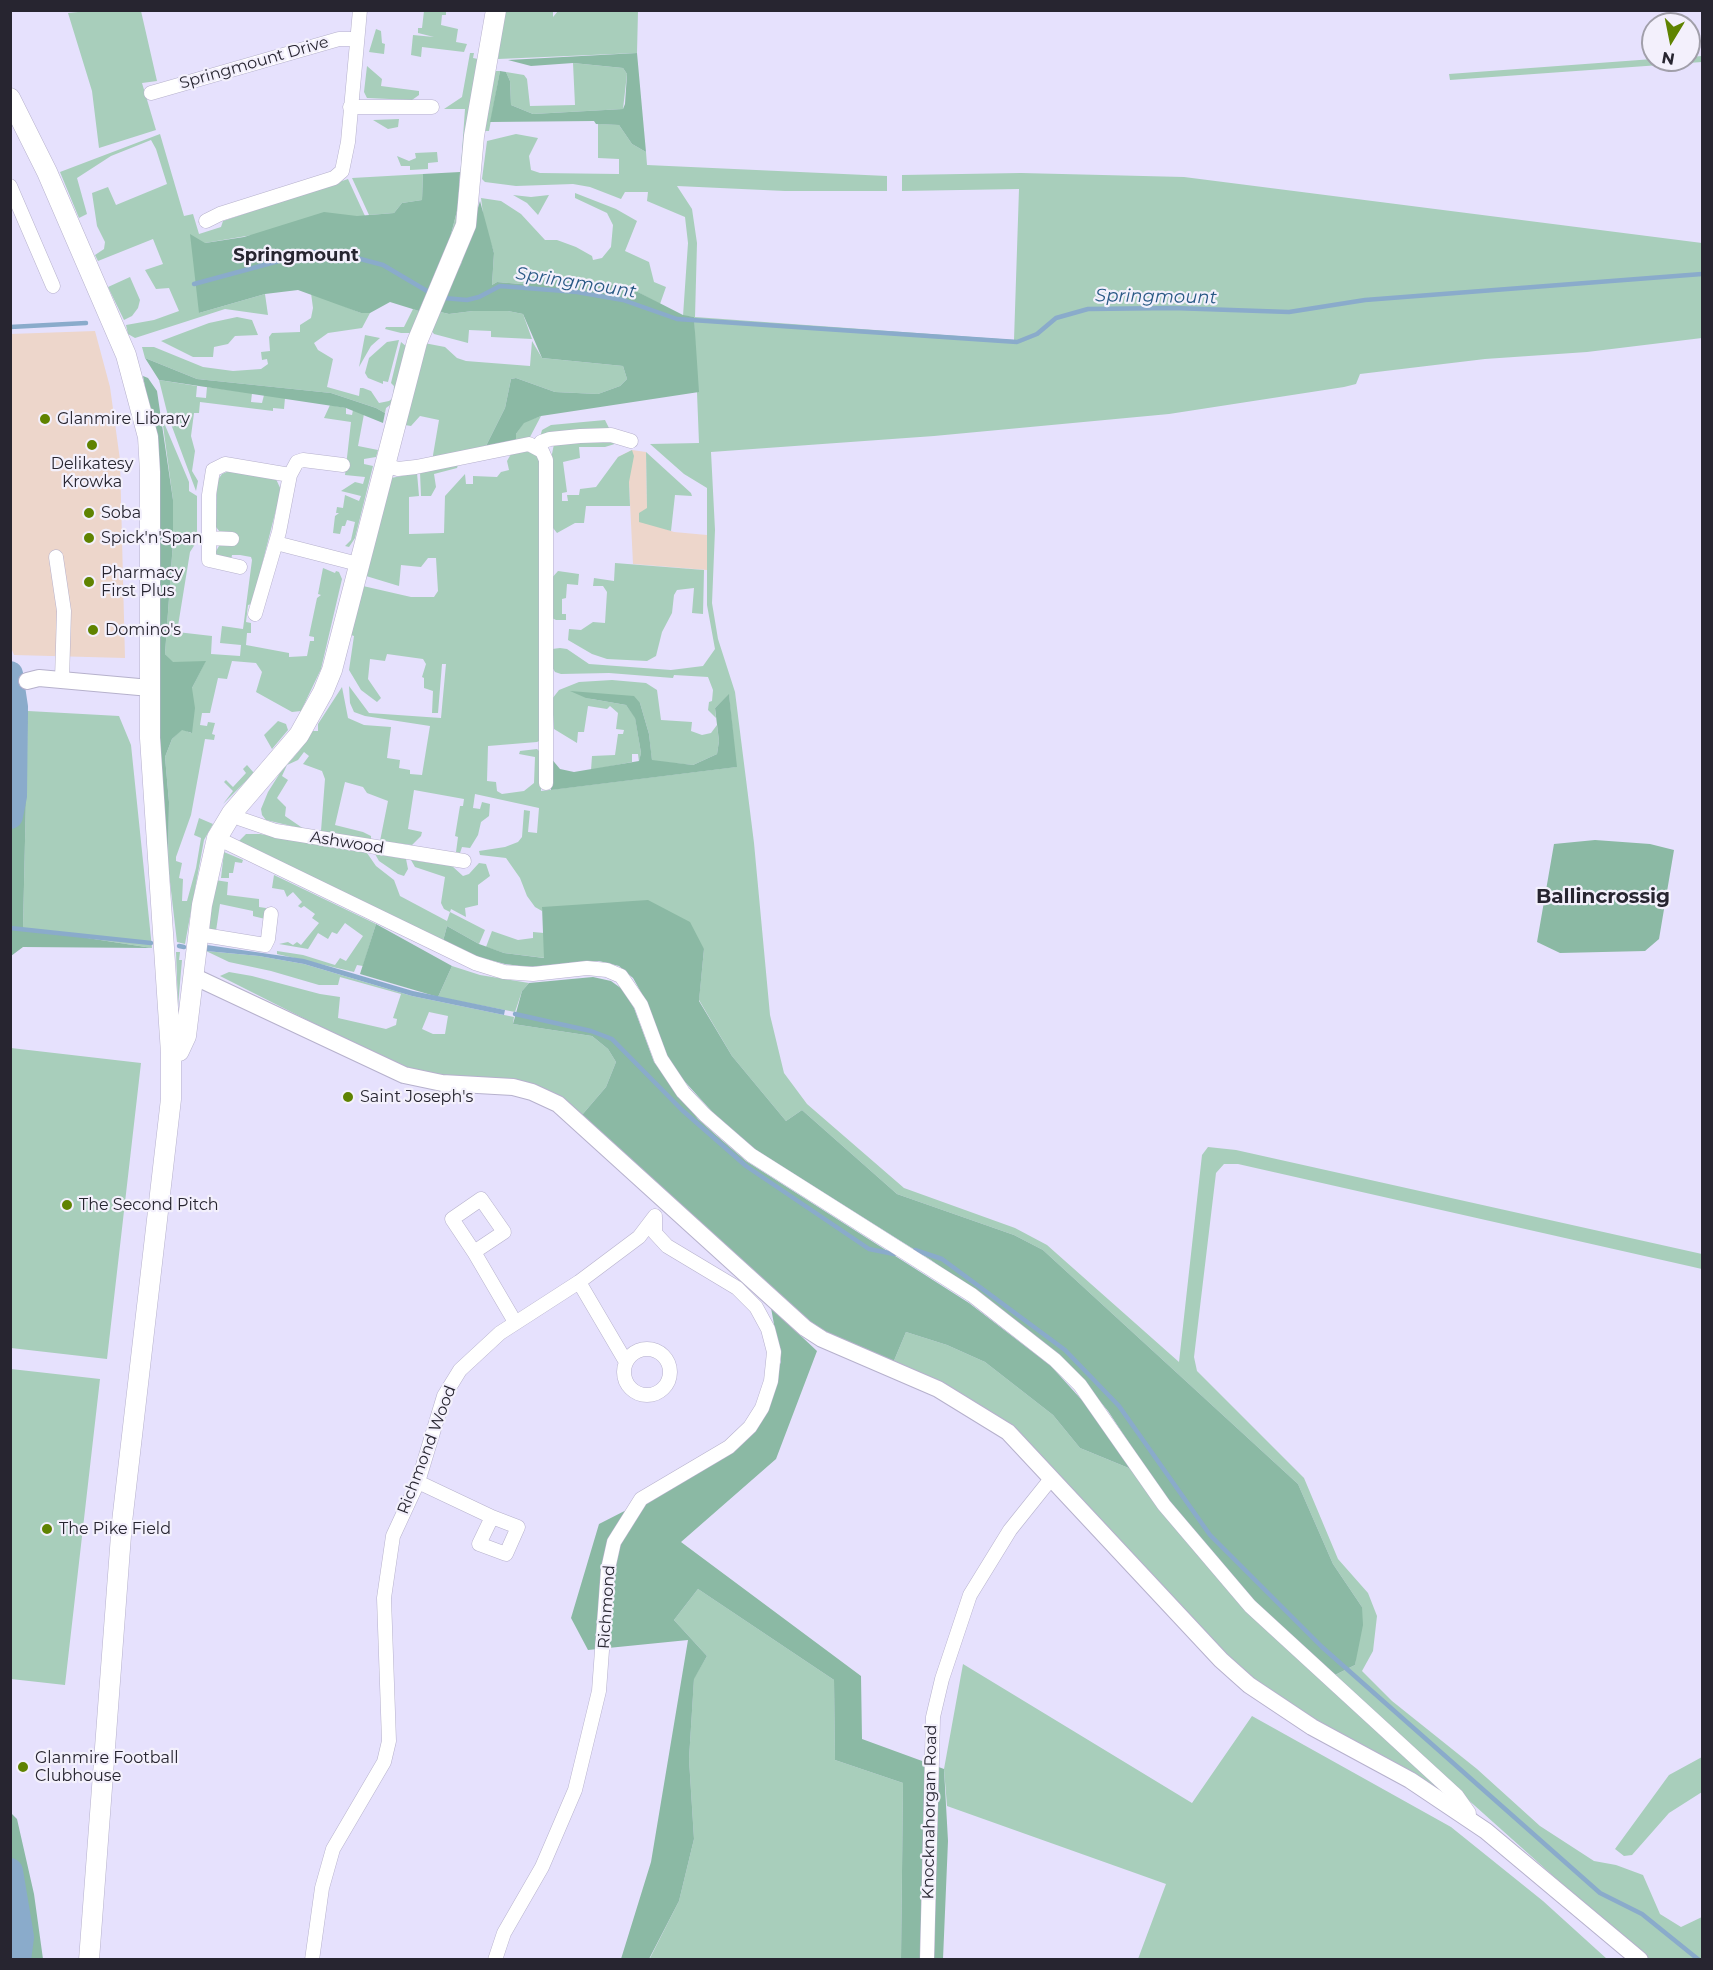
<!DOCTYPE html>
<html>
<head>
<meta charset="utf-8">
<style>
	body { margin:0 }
	#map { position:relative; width:1713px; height:1970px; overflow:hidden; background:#e6e1fd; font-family:Montserrat,sans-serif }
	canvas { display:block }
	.frame { position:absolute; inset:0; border:12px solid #272530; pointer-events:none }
	.north { position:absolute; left:1641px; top:12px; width:60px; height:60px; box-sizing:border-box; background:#f3f0fc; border:2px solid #a19faa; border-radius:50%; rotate:190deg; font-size:16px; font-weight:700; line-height:24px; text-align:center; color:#272530 }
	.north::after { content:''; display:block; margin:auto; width:21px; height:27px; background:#5f8301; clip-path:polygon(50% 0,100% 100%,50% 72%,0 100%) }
</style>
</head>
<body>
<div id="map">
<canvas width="1713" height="1970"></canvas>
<div class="frame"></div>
<div class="north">N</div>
</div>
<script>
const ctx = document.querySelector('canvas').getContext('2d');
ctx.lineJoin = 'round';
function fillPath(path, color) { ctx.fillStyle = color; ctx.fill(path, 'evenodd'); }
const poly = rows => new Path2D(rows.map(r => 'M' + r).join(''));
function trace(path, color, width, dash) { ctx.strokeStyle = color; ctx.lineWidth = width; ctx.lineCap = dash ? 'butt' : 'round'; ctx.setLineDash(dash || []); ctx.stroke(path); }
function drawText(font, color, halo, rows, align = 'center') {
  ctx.font = font + ' Montserrat,sans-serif'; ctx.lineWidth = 4.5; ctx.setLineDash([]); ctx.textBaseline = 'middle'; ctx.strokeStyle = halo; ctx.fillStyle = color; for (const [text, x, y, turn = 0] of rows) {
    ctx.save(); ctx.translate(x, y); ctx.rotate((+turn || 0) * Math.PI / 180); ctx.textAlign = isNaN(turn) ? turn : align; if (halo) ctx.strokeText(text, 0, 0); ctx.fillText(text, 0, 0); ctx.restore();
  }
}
fillPath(poly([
	[95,331,110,387,120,460,125,658,14,655,10,645,10,334],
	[632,450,646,452,647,508,651,524,674,532,707,535,707,570,633,564,629,482,618,457]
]), '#edd6cb');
fillPath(poly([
	[98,10,141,11,157,81,142,83,156,130,99,148,92,91,68,13],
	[424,11,446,11,446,15,442,15,441,25,458,29,456,42,467,44,464,52,422,47,421,57,411,55,413,35,434,37,418,33,418,28,422,28],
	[503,11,553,11,553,17,558,11,638,11,637,53,498,59],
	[376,29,381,31,382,43,385,44,384,54,369,52],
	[470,53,474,53,473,58,478,59,459,224,413,333,401,333,385,329,386,327,404,327,413,309,419,311,450,238,458,207,465,109,444,109,462,97],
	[1702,56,1702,62,1450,80,1449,74,1653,59,1689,60,1689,57],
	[573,63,623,68,627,74,623,109,533,114,511,105,510,81,506,72,524,75,527,79,530,106,575,105],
	[367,66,382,79,381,86,419,91,419,95,412,100,367,98,364,92],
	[495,71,500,71,489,131,485,131],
	[399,119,398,127,388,129,373,120],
	[598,124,619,125,632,144,646,152,647,165,887,176,887,191,785,191,677,186,692,209,697,243,695,317,1014,340,1019,189,902,191,902,175,1021,173,1184,177,1702,243,1702,338,1587,352,1485,359,1360,374,1356,384,1344,387,1169,414,934,436,711,452,715,530,712,603,718,639,735,692,754,843,770,1015,784,1073,807,1104,904,1188,1015,1228,1047,1245,1179,1362,1202,1155,1208,1147,1236,1150,1702,1254,1702,1269,1238,1164,1224,1164,1216,1173,1194,1357,1197,1371,1304,1478,1338,1559,1368,1593,1377,1616,1373,1651,1362,1671,1392,1701,1477,1769,1540,1826,1594,1861,1616,1865,1643,1875,1660,1914,1681,1927,1702,1917,1702,1959,1646,1959,1331,1677,1355,1665,1362,1607,1333,1564,1298,1484,1043,1250,1014,1235,897,1194,802,1110,786,1121,732,1056,699,1000,704,949,542,908,542,911,535,907,527,896,520,878,506,858,480,855,479,851,505,847,518,842,522,837,524,810,530,811,528,832,537,833,539,808,475,794,473,808,480,809,482,802,490,804,489,816,481,822,478,835,470,848,462,847,460,853,456,852,458,837,455,836,460,806,463,806,464,799,414,790,408,829,422,832,421,836,412,845,380,841,388,801,367,793,363,787,345,782,335,825,363,832,371,836,371,840,321,831,325,779,322,771,303,764,309,756,304,752,298,760,287,765,282,776,288,780,277,798,286,807,285,816,304,829,266,820,262,815,261,809,268,792,280,773,299,751,312,731,318,731,318,724,342,687,348,718,364,725,391,727,387,758,400,760,399,768,410,770,410,774,422,775,430,726,365,716,354,712,350,703,349,686,369,713,441,718,446,664,442,664,438,713,432,713,433,691,424,688,424,678,422,677,426,664,423,659,387,654,385,661,370,659,368,679,381,698,377,702,361,690,349,670,354,636,348,634,363,586,411,597,434,597,438,591,436,558,428,558,421,567,401,565,399,586,366,576,391,478,417,473,419,496,409,497,409,534,444,533,445,496,465,474,466,484,473,484,473,476,497,477,501,472,509,470,507,461,511,454,527,451,538,456,540,462,543,739,537,742,488,746,487,781,496,782,497,791,502,794,524,791,534,783,535,757,519,754,520,751,537,749,541,753,541,791,736,767,729,695,715,708,716,718,708,710,709,702,712,701,713,690,708,677,674,675,673,678,609,673,561,674,555,672,552,667,552,649,560,648,567,649,589,664,671,670,703,666,715,649,707,605,707,488,684,474,650,444,699,443,694,317,683,316,688,243,685,217,647,201,648,192,625,192,621,199,590,187,573,184,516,186,485,182,482,179,487,141,516,134,538,138,529,156,531,170,540,173,619,174,619,159,598,158],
	[160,134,184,216,193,214,199,234,221,227,223,221,348,179,365,216,205,243,199,313,265,294,268,315,225,309,135,338,128,334,126,325,154,320,179,311,169,288,156,289,145,270,163,264,153,239,98,261,95,255,104,249,105,242,97,226,92,193,108,187,116,205,167,184,156,149,151,140,111,156,77,178,87,214,79,218,60,172],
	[437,152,438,162,428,163,428,169,410,170,410,166,401,166,397,156,409,161,416,158,415,153],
	[423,174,422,200,402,203,394,213,369,215,352,178],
	[575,193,616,209,637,221,625,251,649,262,654,282,666,287,660,304,626,286,547,279,521,284,497,282,492,285,494,253,484,222,481,198,501,201,521,214,545,240,557,240,576,247,592,256,593,260,602,258,611,247,613,225,607,213,575,198],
	[513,195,531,197,549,195,538,215,527,203],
	[130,277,140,300,138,308,132,316,124,320,108,287],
	[311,293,361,313,370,313,362,328,328,333,314,343,318,350,333,359,327,387,359,396,360,388,363,388,371,391,379,403,389,401,393,398,394,386,391,383,401,342,407,347,394,402,386,408,385,413,376,408,331,393,197,379,145,358,142,347,154,347,203,367,233,371,261,369,268,364,267,359,262,360,261,352,270,351,269,337,272,333,300,332,300,325,311,318,313,308],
	[436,311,449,314,473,311,508,311,523,314,532,339,491,337,491,331,469,330,468,343,434,334,431,330],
	[237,317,252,320,258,335,235,336,228,344,214,347,213,357,193,357,161,341,209,323],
	[365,335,380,338,371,346,359,367],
	[399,340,388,382,383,381,383,384,368,378,365,373,369,358,387,342],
	[532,341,542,358,623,366,627,379,620,386,598,394,555,392,516,378,511,379,505,408,484,450,432,461,439,420,420,416,411,426,405,425,424,343,445,347,457,358,466,361,530,366],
	[159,380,197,386,196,397,206,398,207,387,252,393,251,402,262,403,264,395,285,398,284,409,273,408,273,411,200,402,199,413,194,413,191,436,195,451,192,471,198,481,196,491,168,416],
	[330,405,346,408,346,414,352,415,353,410,364,414,358,446,378,450,376,457,364,459,364,464,373,466,355,538,349,547,345,546,351,540,355,522,347,520,345,526,342,526,340,534,333,533,335,516,339,513,336,513,337,507,343,508,345,495,359,501,361,496,341,491,355,482,363,484,365,477,345,475,351,422,324,418],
	[541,416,530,437,516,444,516,434,524,422],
	[162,418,189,482,189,491,197,496,197,541,190,552,177,632,212,636,211,654,240,656,241,645,220,643,222,626,243,629,252,560,251,557,240,555,232,555,231,560,219,557,215,553,219,546,235,546,235,535,220,532,216,527,217,481,222,474,229,471,276,479,281,490,252,604,248,605,246,622,251,623,251,633,247,633,246,645,289,653,289,657,307,656,310,641,314,641,314,637,309,636,317,598,321,595,318,594,323,568,335,573,336,571,339,572,342,579,321,669,301,711,292,712,256,692,262,672,256,663,232,661,227,679,218,678,210,713,202,713,200,725,207,726,208,722,215,723,212,734,215,735,214,740,205,739,191,815,176,857,176,861,182,863,179,878,183,879,182,901,187,901,196,868,201,838,194,835,199,818,213,824,204,840,185,944,177,942,168,865,169,802,165,757,172,739,182,729,191,733,192,688,205,662,172,662,165,654,173,542,173,500],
	[605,420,611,432,540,437,542,430,551,425],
	[558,440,621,442,605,447,579,447,580,458,563,462,567,492,562,493,562,501,568,501,567,495,579,495,580,489,596,487,618,457,632,450,634,456,629,482,630,506,586,506,584,523,575,523,557,533,553,528,552,454,554,444],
	[646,452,691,493,692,496,675,495,671,531,639,522,639,513,647,508],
	[458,465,457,468,434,474,436,487,431,496,421,496,420,472],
	[615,563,704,570,703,614,692,613,694,588,677,590,674,595,672,613,662,632,656,656,647,661,607,659,592,654,568,640,569,629,581,630,593,622,605,623,607,592,603,586,593,586,594,578,614,581],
	[558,571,579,574,578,585,567,584,566,598,562,599,562,614,566,614,566,620,556,620,550,617,550,580],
	[612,680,646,683,657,690,661,720,692,722,691,731,702,735,711,733,717,725,719,741,717,754,693,765,652,761,649,734,640,703,586,698,626,705,635,717,641,753,639,762,638,754,632,754,632,762,591,770,592,756,615,755,618,734,623,734,624,730,616,729,618,713,610,706,607,709,588,706,584,732,578,732,577,743,554,729,552,699,559,690,579,682],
	[28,711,119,716,131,745,152,948,23,928],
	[278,721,286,724,288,730,272,749,264,735],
	[247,765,254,773,223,804,233,791,224,782,226,780,233,787,246,773,243,769],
	[246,834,260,834,367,853,376,866,394,880,400,896,447,921,450,912,444,909,441,903,445,877,415,867,411,860,452,866,463,876,469,874,479,863,486,864,490,876,478,885,478,905,465,908,466,917,451,909,450,912,485,930,479,944,447,926,443,941,239,841],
	[224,852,243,860,242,863,235,862,233,873,229,873,229,878,221,878],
	[375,854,406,859,408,869,404,876,398,874,379,861],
	[274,875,376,924,363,966,357,965,354,972,277,954,277,951,303,955,335,965,340,958,346,961,363,936,345,923,337,934,332,932,328,939,318,933,308,949,279,944,288,942,293,945,297,942,301,945,319,923,312,918,315,914,304,906,301,908,298,906,302,902,293,892,287,897,284,890,272,888],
	[215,880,228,882,227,895,259,899,259,907,266,908,265,919,253,916,253,911,220,904,216,931,209,929],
	[492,931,518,940,533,938,533,932,544,933,545,958,504,953,486,947],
	[206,951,259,956,304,964,412,996,514,1017,513,1024,592,1036,608,1049,616,1062,606,1087,582,1115,552,1093,404,1069,220,976,229,972,252,976,320,994,340,997,338,1018,386,1029,396,1025,397,1019,393,1018,401,994,340,977,338,985,319,985,271,971,229,962],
	[429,1012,448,1016,445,1034,433,1034,422,1029],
	[176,952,180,952,179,960,182,960,178,1006],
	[452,966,480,975,529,983,522,991,515,1012,438,997],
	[11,1048,141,1063,107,1359,11,1348],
	[906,1332,947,1345,985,1362,1053,1415,1080,1448,1131,1469,1451,1798,1314,1723,1252,1681,1010,1428,893,1363],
	[11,1369,100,1379,65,1685,11,1679],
	[698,1589,834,1680,835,1760,903,1783,901,1959,649,1960,679,1901,694,1839,689,1759,694,1678,707,1656,674,1620],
	[963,1664,1192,1803,1252,1716,1451,1827,1543,1901,1607,1959,1138,1959,1166,1884,947,1806,944,1769],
	[1702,1757,1702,1792,1669,1813,1632,1855,1624,1856,1615,1849,1669,1775]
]), '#a8cebb');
fillPath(poly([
	[637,53,646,152,632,144,619,125,596,124,594,121,490,122,500,71,506,72,510,81,511,105,533,114,623,109,625,104,627,74,623,68,573,63,531,66,508,60],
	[460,172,458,207,450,238,419,311,390,302,370,313,361,313,298,290,265,294,199,313,190,234,205,243,244,237,324,212,357,216,394,213,402,203,422,200,423,174],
	[480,201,494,253,492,285,497,282,521,284,547,279,626,286,683,315,694,317,699,392,541,416,524,423,516,434,516,444,484,450,505,408,511,379,516,378,555,392,598,394,620,386,627,379,623,366,542,358,523,314,508,311,473,311,449,314,436,311,461,264],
	[145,358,197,379,331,393,376,408,385,413,383,423,346,408,159,380],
	[143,376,148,378,157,391,173,500,173,542,165,654,173,662,206,661,192,688,195,708,192,733,182,730,172,739,165,757,169,802,168,865,161,830,154,436],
	[570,691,634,696,640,703,649,734,652,760,693,765,717,754,719,741,715,708,729,694,737,767,551,790,550,757,560,769,574,772,639,761,641,753,635,718,626,705,586,698],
	[11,710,28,711,23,928,152,948,23,947,11,956],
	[1595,840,1650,844,1674,850,1659,939,1645,951,1560,953,1537,942,1554,844],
	[648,900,690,922,704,949,699,1001,732,1056,786,1121,802,1110,897,1194,1014,1235,1043,1250,1298,1484,1333,1564,1362,1607,1363,1625,1355,1665,1331,1677,1250,1600,1168,1502,1108,1411,1085,1383,1001,1311,931,1260,756,1150,726,1127,677,1073,667,1055,646,1001,633,978,619,966,599,961,528,967,505,964,478,957,443,941,447,926,479,944,504,953,544,958,542,907],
	[376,924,452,966,438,997,360,974],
	[593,977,611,981,622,989,634,1008,654,1062,698,1119,717,1136,746,1161,969,1303,1051,1366,1099,1419,1131,1469,1080,1448,1053,1415,985,1362,947,1345,906,1332,893,1363,824,1334,582,1115,606,1087,616,1062,608,1049,592,1036,513,1024,522,991,529,983],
	[771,1308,817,1351,776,1459,681,1542,861,1676,862,1739,944,1769,948,1841,943,1959,901,1959,903,1783,835,1760,834,1680,698,1589,674,1620,707,1656,694,1679,689,1759,694,1839,679,1901,649,1959,621,1959,651,1862,688,1640,588,1650,571,1618,599,1524,648,1499,743,1441,781,1362],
	[10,1812,17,1819,34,1894,43,1959,11,1959]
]), '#8bb9a4');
fillPath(poly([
	[207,945,304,959,413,991,505,1010,504,1015,412,996,304,964,259,956,206,951]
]), '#8aabcb');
trace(poly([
	[194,284,312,252,338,253,383,265,427,291],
	[444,298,467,300,479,297,500,286,577,292,623,300,677,319,1017,342,1037,334,1056,318,1088,309,1173,308,1289,312,1365,300,1702,274],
	[10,327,86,323],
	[10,928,151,943],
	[179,946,184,947],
	[515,1014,591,1031,612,1039,682,1110,746,1166,869,1249,894,1254],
	[915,1250,942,1259,1065,1350,1119,1406,1210,1535,1322,1647,1600,1893,1642,1914,1699,1960]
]), '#8aabcb', 4.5);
trace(poly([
	[10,674,15,707,14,796,10,816],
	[10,1871,21,1937,18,1960]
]), '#8aabcb', 26);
const minor = poly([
	[151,93,339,39,357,39],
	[350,107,432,107],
	[10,186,53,286],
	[206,221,220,214,334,178,342,171,348,142,360,10],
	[538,447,541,442,550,439,580,436,611,435,631,441],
	[385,465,398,469,416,467,529,444,542,451,546,460,546,783],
	[290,475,297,462,303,460,343,465],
	[209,538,232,539],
	[276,543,358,564],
	[56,557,64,611,62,680],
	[240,567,209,560,209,495,213,470,225,464,290,475,279,532,255,614],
	[232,813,241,819,276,831,464,861],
	[217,838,475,963,504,972,533,974,587,968,607,970,621,976,641,1005,661,1059,683,1092,705,1115,751,1155,972,1295,1055,1360,1080,1385,1164,1505,1250,1606,1457,1796,1469,1813,1468,1819],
	[198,934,265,945,268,939,271,914],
	[481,1199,504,1232,474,1252,452,1219,481,1199],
	[474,1252,515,1322],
	[579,1282,626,1362],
	'624 1372a23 23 0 1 1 46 0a23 23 0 1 1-46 0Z',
	[418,1482,492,1517],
	[492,1517,518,1527,506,1554,479,1544,492,1517],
	[312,1960,322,1888,333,1849,384,1762,389,1741,384,1598,393,1536,418,1482,444,1396,460,1370,500,1333,579,1282,639,1237,655,1216],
	[495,1960,504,1933,542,1867,575,1790,599,1691,608,1569,614,1542,641,1499,729,1447,750,1427,762,1408,771,1381,774,1352,768,1329,756,1307,737,1288,667,1246,655,1233,655,1217],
	[927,1960,933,1717,942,1679,970,1595,1010,1530,1050,1480]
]);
const tertiary = poly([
	[27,681,39,678,150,688],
	[193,976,404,1075,442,1083,513,1087,532,1092,558,1104,805,1328,822,1339,938,1389,1008,1432,1221,1660,1249,1685,1312,1727,1410,1780,1486,1831,1640,1960]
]);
const secondary = poly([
	[10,98,47,172,126,355,148,437,150,472,150,738,171,1053,171,1099,122,1522,89,1960],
	[171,1053,179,1051,186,1036,202,905,217,838,232,813,299,735,323,692,332,670,417,342,466,225,474,136,496,10]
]);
trace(minor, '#b6b1cc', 15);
trace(tertiary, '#b6b1cc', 18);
trace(secondary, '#b6b1cc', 21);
trace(minor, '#fff', 14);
trace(tertiary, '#fff', 16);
trace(secondary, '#fff', 20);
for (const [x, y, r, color] of [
	[45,419,6,"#5f8301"],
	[92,445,6,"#5f8301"],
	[89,513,6,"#5f8301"],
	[89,538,6,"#5f8301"],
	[89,582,6,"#5f8301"],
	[93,630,6,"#5f8301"],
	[348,1097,6,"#5f8301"],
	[67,1205,6,"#5f8301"],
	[47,1529,6,"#5f8301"],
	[23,1767,6,"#5f8301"]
]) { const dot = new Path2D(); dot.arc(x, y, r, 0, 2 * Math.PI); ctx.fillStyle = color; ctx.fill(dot); trace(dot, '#f3f0fc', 2); }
drawText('16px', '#272530', '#f3f0fc', [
	["Springmount Drive",254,63,-16],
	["Ashwood",347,843,9],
	["Richmond Wood",427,1450,-69],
	["Richmond",607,1607,-86],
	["Knocknahorgan Road",930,1812,-89]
]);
drawText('16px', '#272530', '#f3f0fc', [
	["Glanmire Library",57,419],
	["Delikatesy",92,464,"center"],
	["Krowka",92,482,"center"],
	["Soba",101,513],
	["Spick'n'Span",101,538],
	["Pharmacy",101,573],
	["First Plus",101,591],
	["Domino's",105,630],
	["Saint Joseph's",360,1097],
	["The Second Pitch",79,1205],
	["The Pike Field",59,1529],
	["Glanmire Football",35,1758],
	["Clubhouse",35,1776]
], 'left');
drawText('bold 18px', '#272530', '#f3f0fc', [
	["Springmount",296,256]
]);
drawText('italic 18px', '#295985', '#f3f0fc', [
	["Springmount",576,283,9],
	["Springmount",1156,297,1]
]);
drawText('bold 20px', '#272530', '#f3f0fc', [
	["Ballincrossig",1603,897]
]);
</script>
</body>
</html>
